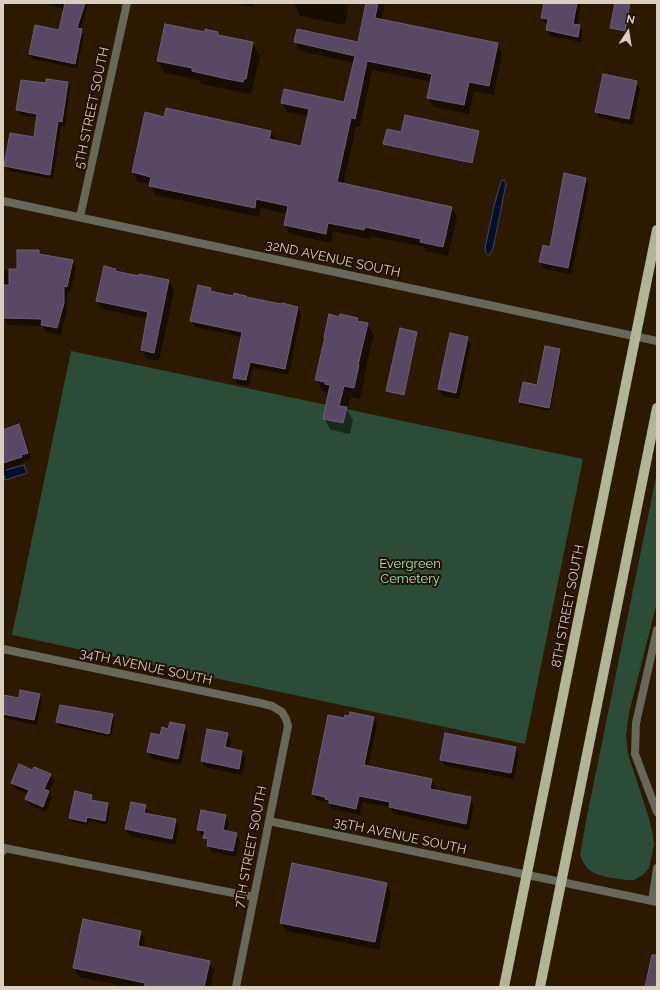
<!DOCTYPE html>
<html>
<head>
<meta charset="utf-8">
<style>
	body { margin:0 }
	#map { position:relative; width:660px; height:990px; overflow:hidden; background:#2c1901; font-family:Raleway,sans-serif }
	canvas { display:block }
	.frame { position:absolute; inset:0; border:4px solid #dbcfc0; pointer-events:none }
	.north { position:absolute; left:608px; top:12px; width:40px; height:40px; -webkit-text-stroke:3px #221000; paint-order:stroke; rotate:12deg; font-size:11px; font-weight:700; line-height:16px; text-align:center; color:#dbcfc0 }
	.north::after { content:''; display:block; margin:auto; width:14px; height:18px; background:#dbcfc0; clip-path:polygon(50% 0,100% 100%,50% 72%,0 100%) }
</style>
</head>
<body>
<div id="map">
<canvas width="660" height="990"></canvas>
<div class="frame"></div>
<div class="north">N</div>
</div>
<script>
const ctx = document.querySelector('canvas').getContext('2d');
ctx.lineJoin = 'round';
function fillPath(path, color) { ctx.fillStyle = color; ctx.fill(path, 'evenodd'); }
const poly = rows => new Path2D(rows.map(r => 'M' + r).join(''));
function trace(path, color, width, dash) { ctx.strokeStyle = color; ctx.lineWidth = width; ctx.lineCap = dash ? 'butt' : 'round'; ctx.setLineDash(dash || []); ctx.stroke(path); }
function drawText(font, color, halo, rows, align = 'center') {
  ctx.font = font + ' Raleway,sans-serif'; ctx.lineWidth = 4; ctx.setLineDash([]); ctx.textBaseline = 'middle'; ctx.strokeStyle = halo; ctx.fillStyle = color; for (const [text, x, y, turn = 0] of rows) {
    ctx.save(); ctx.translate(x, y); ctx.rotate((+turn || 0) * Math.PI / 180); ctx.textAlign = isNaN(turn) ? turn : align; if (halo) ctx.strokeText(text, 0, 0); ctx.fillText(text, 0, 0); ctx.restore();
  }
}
fillPath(poly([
	[71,351,583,459,525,744,12,635],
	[657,472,657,602,629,713,626,735,628,754,647,812,652,830,654,845,649,868,643,875,634,880,626,880,606,877,594,873,588,869,583,862,580,855,586,821]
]), '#2c4c38');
const water = poly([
	[504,180,506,184,493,248,490,254,488,255,486,253,485,248,494,206,501,181,504,180],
	[24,465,27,473,5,480,3,471,24,465]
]);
fillPath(water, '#000e2b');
trace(water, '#424858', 1);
fillPath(poly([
	[43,3,89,3,81,29,84,35,77,68,32,59,30,54,60,31,64,13,61,8],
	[233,3,254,3,253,7],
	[294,3,346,3,348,7,345,25,300,16],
	[367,3,385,3,381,21,497,43,502,53,494,95,474,91,469,114,434,107,428,98,432,82,372,70,360,127,356,127,343,185,451,208,457,217,448,256,426,251,424,247,370,236,369,239,333,231,331,243,290,234,285,225,287,214,261,208,259,217,155,195,150,184,138,182,133,172,145,114,165,118,271,131,276,141,301,147,308,116,287,112,282,102,345,104,354,63,300,51,295,42,297,30,358,43],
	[545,3,581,3,577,26,580,26,583,32,581,42,550,36,547,30,548,24,545,24,542,17],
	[616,3,631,3,625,32,612,29,611,28],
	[218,32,220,37,253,43,260,56,252,91,251,91,250,94,201,84,199,80,165,73,158,60,205,34],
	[636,82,640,88,633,125,600,118,597,112],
	[68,83,70,88,65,126,61,126,53,179,8,171,6,166,35,138,38,118,20,115,17,110,46,84],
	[478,132,479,133,472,164,385,145,384,144,402,133],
	[586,179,589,185,572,274,544,269,540,262,550,248],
	[39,251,41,255,72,261,76,268,70,293,67,293,67,311,61,335,46,332,43,326,8,325,4,318,3,269,18,275],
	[115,269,117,272,140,277,140,275,169,281,174,290,159,361,146,358,142,350,148,319,102,309,97,301],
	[210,289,212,293,298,308,301,314,289,375,253,368,249,386,237,384,234,377,242,337,195,327,191,321],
	[340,318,357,319,359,322,367,324,374,335,364,376,365,378,360,399,350,397,347,410,353,420,350,434,331,430,324,418,330,393,323,391,316,380],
	[416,333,417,335,404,396,388,392,388,391],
	[467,338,471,344,459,399,443,396,439,389],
	[559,350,561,353,550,411,522,405,520,402,537,386],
	[19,426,23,432,31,459,24,462,25,463,6,469,6,472,3,473,3,431],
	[39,695,42,700,37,725,3,718,3,696,20,699],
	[112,715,115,719,111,737,59,726,57,722],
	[374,718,377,724,368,767,432,780,436,787,435,791,470,798,474,805,469,830,394,814,390,807,362,802,360,815,333,809,328,802,317,800,313,794,345,719],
	[184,726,188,733,181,765,152,759,148,752,161,736,169,730],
	[227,734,231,740,229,749,242,752,246,758,242,775,205,767,202,761],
	[515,747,519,754,514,779,445,766,441,760],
	[50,774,54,781,49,792,52,798,46,812,30,805,26,799,28,794,16,789,12,783],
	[91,796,93,801,108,804,110,808,107,825,89,821,88,825,73,822,70,818],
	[131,804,145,806,148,814,175,820,179,826,175,845,130,836,126,829],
	[226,816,229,823,227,832,236,834,240,840,236,857,212,852,205,837,202,836,198,830],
	[386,884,391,893,379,950,286,931,281,922],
	[140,932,145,940,144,948,209,962,214,970,211,987,129,987,79,977,74,968]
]), '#0007');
const building = poly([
	[65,3,85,3,77,28,82,29,75,64,29,54,35,25,59,30,65,3],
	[366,3,378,3,375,18,498,43,489,86,469,82,464,105,427,98,432,74,367,61,355,119,351,118,337,182,452,207,443,247,420,242,421,239,365,227,364,230,328,223,326,234,284,225,288,206,256,199,255,208,149,186,151,177,132,172,145,112,164,117,166,108,271,131,269,139,301,146,309,109,281,103,284,89,344,102,355,56,294,42,297,29,358,42,366,3],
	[544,3,577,3,573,24,580,25,578,37,546,30,548,19,541,18,544,3],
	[615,3,630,3,625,31,610,28,615,3],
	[165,24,205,32,205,29,218,32,218,35,253,42,246,79,244,79,243,82,227,79,192,71,192,68,157,61,165,24],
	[603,74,637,81,629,119,595,112,603,74],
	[46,79,68,82,62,122,58,121,50,175,4,166,10,133,34,137,37,114,16,110,21,80,46,83,46,79],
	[405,115,479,131,472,163,383,144,387,129,401,132,405,115],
	[564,173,586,178,568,268,539,262,543,245,550,247,564,173],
	[17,250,39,250,39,254,73,260,67,287,64,286,64,303,57,328,41,325,42,319,3,318,3,285,9,285,9,269,17,269,17,250],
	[104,266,116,269,115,271,139,276,139,274,169,280,154,353,141,350,148,312,96,301,104,266],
	[198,285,211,288,210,291,233,296,234,293,246,296,246,297,281,304,282,303,298,307,285,369,250,362,246,380,233,378,242,332,190,321,198,285],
	[329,314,339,317,340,314,358,318,357,321,368,323,358,365,359,365,354,388,344,386,339,406,347,407,343,423,323,419,330,385,325,384,325,382,315,380,325,337,324,337,329,314],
	[400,328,417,332,404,395,386,391,400,328],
	[450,333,468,337,456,393,438,389,450,333],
	[545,346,560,349,549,408,519,402,523,382,537,385,545,346],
	[19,424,28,453,21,455,22,457,3,463,3,430,19,424],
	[20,690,40,694,34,720,3,714,3,695,19,698,20,690],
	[60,705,113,714,109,734,56,722,60,705],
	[350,712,374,717,364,765,432,779,430,789,471,797,466,824,389,807,390,802,359,796,356,809,329,803,329,800,325,799,325,797,312,794,328,715,344,718,345,715,349,716,350,712],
	[170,722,185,725,178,759,147,752,151,733,160,735,162,727,168,729,170,722],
	[207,729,228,733,225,747,242,751,239,769,201,761,207,729],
	[445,733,516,747,511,773,440,760,445,733],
	[19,764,32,770,34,767,51,774,44,789,49,791,43,807,25,799,29,790,11,783,19,764],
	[75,791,92,795,91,800,108,803,105,821,87,817,86,822,69,818,75,791],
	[131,802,146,805,144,813,176,819,172,839,125,829,131,802],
	[201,810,226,815,223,830,237,833,233,851,207,846,208,839,203,838,205,831,197,830,201,810],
	[292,863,387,883,375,942,280,923,292,863],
	[83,919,141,931,138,946,210,961,204,987,144,987,145,983,73,968,83,919],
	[652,955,657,955,657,987,645,987,652,955]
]);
fillPath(building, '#584864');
trace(building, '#6d5c79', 1);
trace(poly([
	[3,201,657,341],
	[80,217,127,3],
	[657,630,636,723,635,754,657,812],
	[3,649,260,703,272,706,282,712,286,719,288,726,236,987],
	[269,821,657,902],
	[3,851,4,848,254,897],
	[652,901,657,868]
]), '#67685a', 8);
trace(poly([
	[504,987,657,230],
	[540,987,657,408]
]), '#b2b496', 10);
drawText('13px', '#dbcfc0', '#221000', [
	["5TH STREET SOUTH",92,108,-78],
	["32ND AVENUE SOUTH",333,259,12],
	["8TH STREET SOUTH",568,606,-79],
	["34TH AVENUE SOUTH",146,667,12],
	["35TH AVENUE SOUTH",400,836,12],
	["7TH STREET SOUTH",251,847,-79]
]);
drawText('13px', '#9aeeb7', '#221000', [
	["Evergreen",410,564],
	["Cemetery",410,579]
]);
</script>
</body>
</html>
